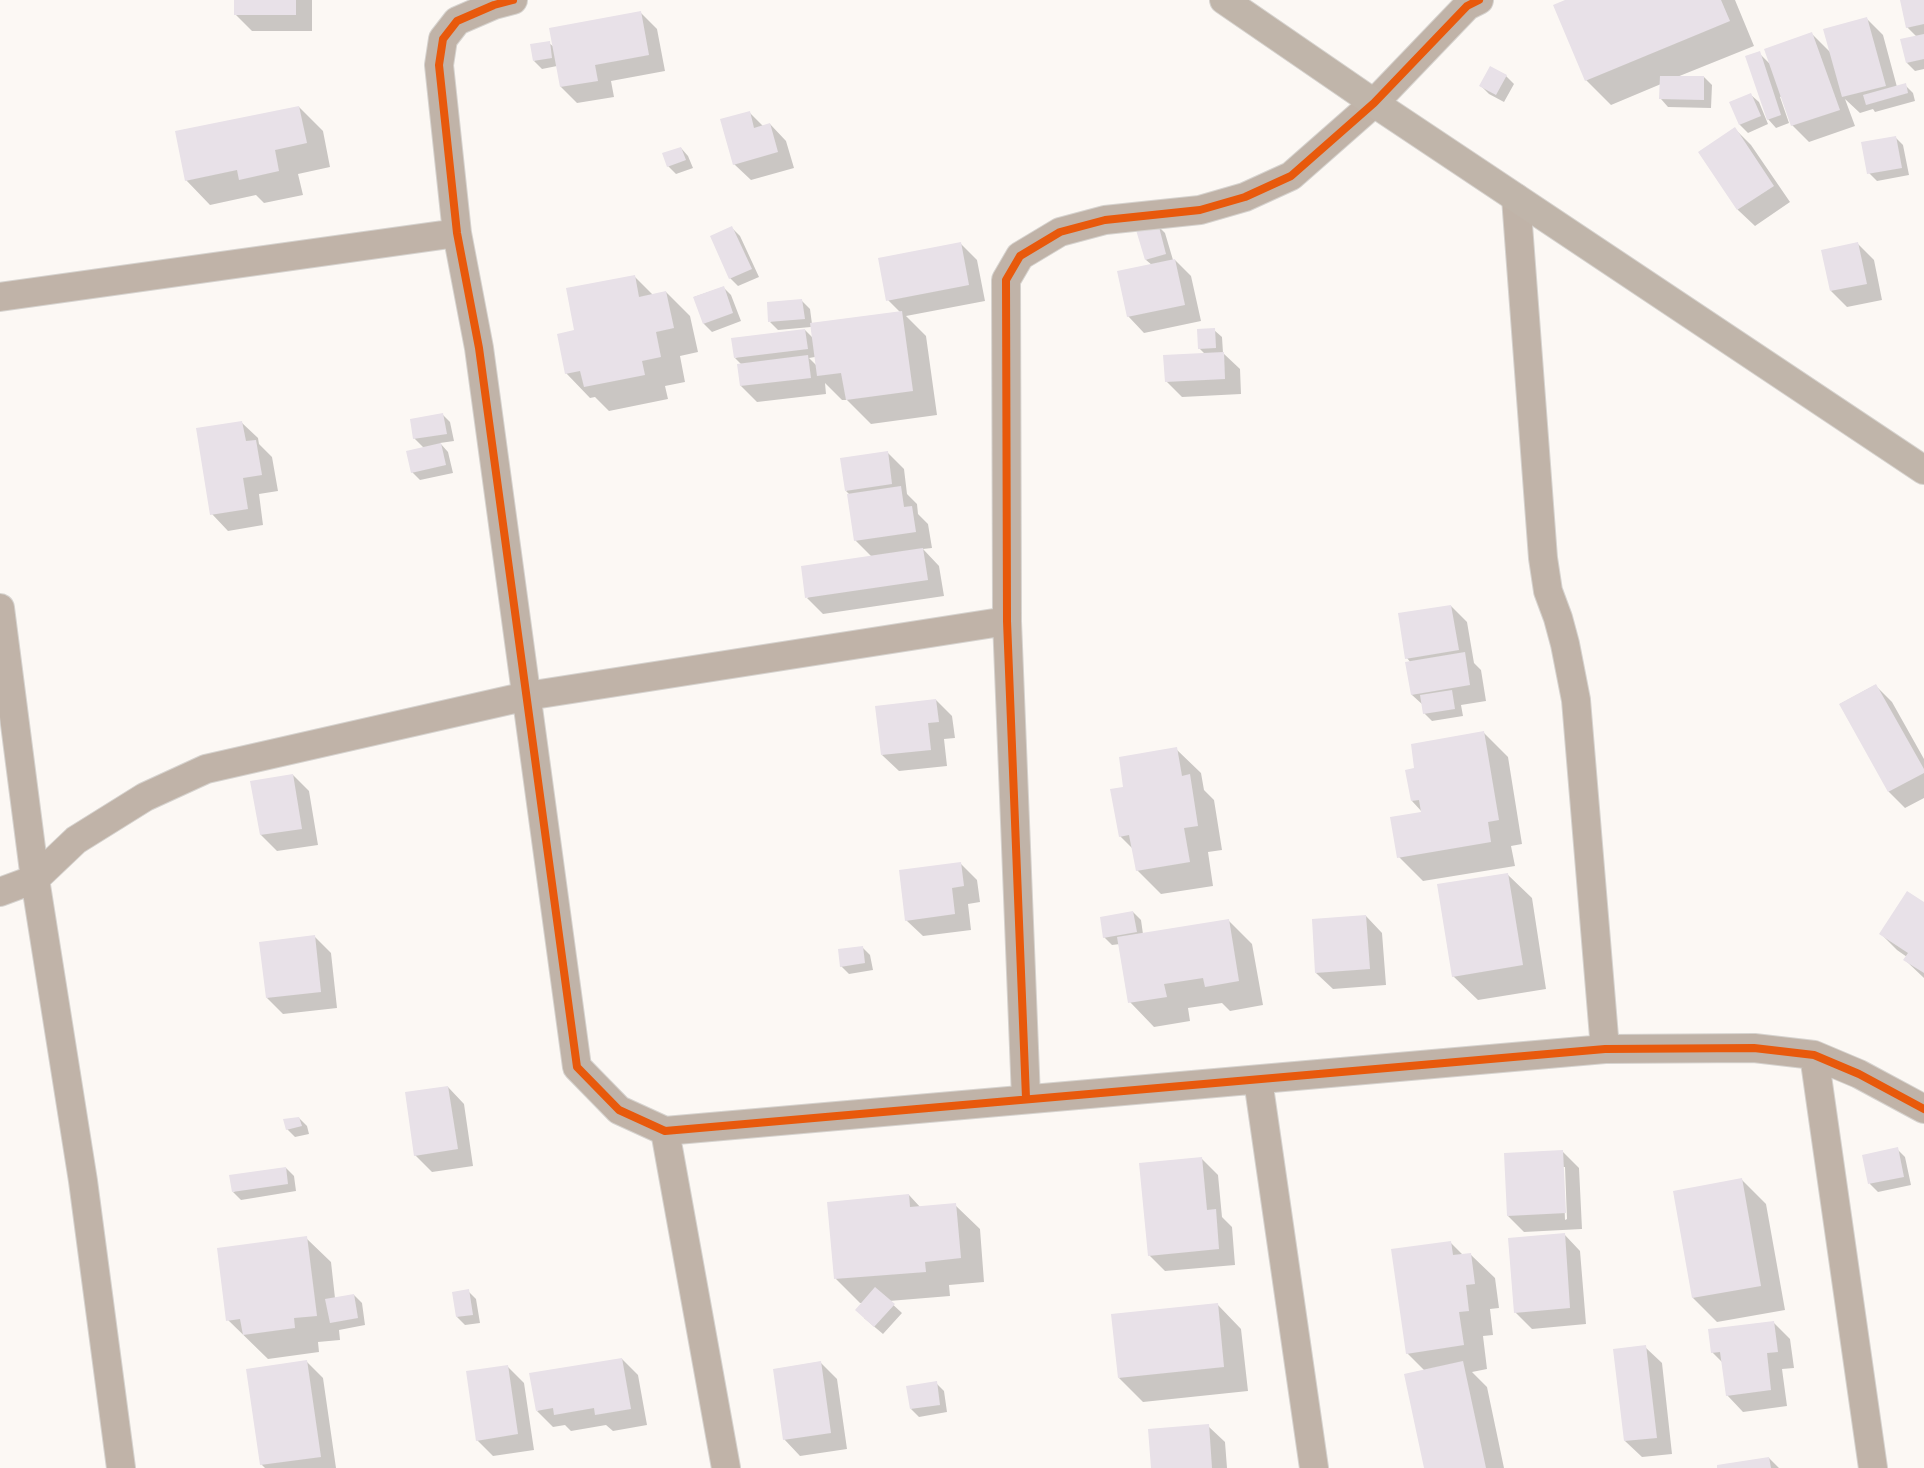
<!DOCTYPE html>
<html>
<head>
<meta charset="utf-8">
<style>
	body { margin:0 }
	canvas { display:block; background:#fcf8f4 }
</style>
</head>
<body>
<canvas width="1924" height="1468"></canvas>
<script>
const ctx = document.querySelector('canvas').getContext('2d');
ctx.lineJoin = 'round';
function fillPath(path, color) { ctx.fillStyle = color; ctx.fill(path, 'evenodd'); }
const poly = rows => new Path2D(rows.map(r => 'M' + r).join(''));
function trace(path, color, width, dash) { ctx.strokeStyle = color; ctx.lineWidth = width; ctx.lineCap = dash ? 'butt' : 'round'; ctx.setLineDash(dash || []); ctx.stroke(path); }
fillPath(poly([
	[235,0,312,0,312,31,252,31,236,15],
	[1569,0,1735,0,1754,46,1677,77,1704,77,1712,85,1711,108,1668,107,1661,99,1661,84,1611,105,1586,80],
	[1902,0,1924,0,1924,69,1915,71,1907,63,1917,37,1907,27],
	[641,13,657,29,665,71,611,81,614,97,577,103,561,87,557,66,542,69,534,61,549,43,554,47],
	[1866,18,1883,35,1897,87,1905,85,1913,93,1915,101,1875,112,1873,109,1860,113,1845,99,1855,126,1809,142,1792,125,1782,96,1780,97,1789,123,1776,128,1768,119,1759,53,1770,64,1812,34,1831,53],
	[1506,76,1514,84,1504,102,1489,94,1481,86],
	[1751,95,1759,102,1768,124,1748,133,1740,125,1731,103],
	[299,107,323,131,330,167,298,174,303,195,264,203,256,195,210,205,186,180],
	[749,112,763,126,770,124,786,141,794,168,751,180,734,164],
	[1735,129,1751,145,1790,202,1755,226,1738,210,1700,152],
	[1895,137,1903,145,1909,175,1877,181,1869,173],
	[681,148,688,156,693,168,676,174,668,166],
	[1157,225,1165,233,1173,260,1175,260,1191,276,1201,321,1144,333,1128,316,1152,265,1146,260],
	[732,228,740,236,759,277,738,286,730,278],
	[961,244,977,260,985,301,906,316,926,336,937,415,871,424,847,400,842,400,825,383,826,394,757,402,741,386,742,365,735,358,805,330,813,338,811,327,778,330,770,322,802,301,810,309,812,324,900,312,888,300],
	[815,357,817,366,809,358],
	[1858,244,1874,260,1882,300,1847,307,1831,291],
	[634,276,653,295,666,292,690,316,698,352,680,356,685,382,665,386,668,399,609,411,595,397,590,398,566,373,576,331],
	[723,287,731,295,741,321,712,332,704,324,694,297],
	[1214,330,1222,337,1223,353,1240,369,1241,394,1182,397,1166,381,1205,354,1199,348],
	[442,414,450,422,454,441,440,443,448,452,453,473,420,480,412,472,424,448,414,438],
	[241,422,258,438,259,444,272,457,278,491,259,494,263,525,228,531,212,514],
	[887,452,904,469,907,494,917,504,918,514,928,524,932,548,923,549,939,566,944,596,823,614,807,598,872,557,855,540,850,495,846,491],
	[1451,606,1467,622,1474,663,1481,670,1486,701,1461,705,1463,716,1432,721,1424,713,1423,705,1412,695,1411,663,1407,658],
	[1875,685,1892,702,1924,759,1924,798,1905,808,1889,792,1840,704],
	[936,700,952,716,955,738,944,739,947,766,899,771,882,755],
	[1484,733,1508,757,1522,844,1511,846,1515,866,1423,881,1399,857,1423,813,1412,801,1416,769],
	[1176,749,1201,773,1204,790,1214,800,1222,850,1208,852,1213,886,1161,894,1137,870,1133,849,1120,836,1125,788],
	[293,775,309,791,318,845,277,851,261,835,252,782],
	[960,863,977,880,980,902,968,904,971,930,923,936,906,920],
	[1507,874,1532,898,1546,989,1478,1000,1453,976],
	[1924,904,1924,978,1905,960,1907,957,1897,950,1881,934],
	[1133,912,1141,920,1143,934,1228,920,1252,944,1263,1005,1230,1011,1222,1003,1188,1008,1190,1021,1154,1027,1130,1002,1120,944,1112,945,1104,937],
	[1366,916,1382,933,1386,985,1333,989,1316,973],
	[314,936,331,953,337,1008,283,1014,267,998],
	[862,947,870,955,873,970,849,974,841,966],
	[448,1087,464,1104,473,1166,432,1172,415,1155],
	[299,1118,307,1126,309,1134,295,1137,287,1129],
	[1897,1149,1905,1157,1911,1185,1878,1192,1870,1184,1864,1156],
	[1563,1152,1579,1168,1582,1229,1524,1232,1508,1216],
	[1563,1167,1565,1167,1567,1219,1565,1220],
	[1201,1158,1218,1175,1222,1217,1232,1227,1235,1265,1165,1271,1149,1255],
	[286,1168,294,1176,296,1191,241,1200,233,1192],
	[1742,1180,1766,1204,1785,1310,1717,1322,1693,1298],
	[909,1195,921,1208,955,1205,980,1229,984,1282,949,1285,950,1296,889,1301,902,1313,883,1334,864,1318,863,1303,860,1303,836,1279,829,1203],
	[1564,1234,1580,1251,1586,1324,1532,1329,1515,1312],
	[306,1238,331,1262,335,1298,354,1295,362,1303,365,1325,339,1330,340,1340,318,1342,319,1352,268,1359,228,1320],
	[1450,1242,1463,1255,1470,1254,1495,1278,1499,1308,1490,1309,1493,1335,1483,1336,1487,1369,1472,1372,1487,1387,1504,1468,1425,1468,1425,1371,1407,1353],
	[468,1291,476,1299,480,1323,465,1325,457,1317],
	[1217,1304,1241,1329,1248,1391,1143,1402,1119,1378],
	[1773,1322,1790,1339,1794,1368,1782,1369,1787,1406,1743,1412,1727,1395,1723,1363,1712,1352],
	[1645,1347,1662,1363,1672,1454,1642,1457,1625,1441],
	[622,1359,638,1375,647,1425,613,1431,606,1425,571,1431,565,1425,553,1427,537,1411],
	[306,1361,323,1378,336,1468,265,1468,261,1464],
	[821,1363,837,1379,847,1449,800,1456,784,1439],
	[508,1367,524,1383,534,1450,493,1456,477,1440],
	[936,1383,944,1391,947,1412,919,1417,911,1409],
	[1208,1426,1225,1442,1227,1468,1153,1468],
	[1769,1458,1779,1468,1719,1468]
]), '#0003');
fillPath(poly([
	[234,0,296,0,296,15,234,15],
	[1565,0,1721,0,1730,21,1585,81,1553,5],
	[1900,0,1924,0,1924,24,1906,28],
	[641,11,649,55,595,65,598,81,560,87,549,28],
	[1867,17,1886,86,1842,97,1823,29],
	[1812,32,1840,110,1791,126,1764,49],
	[1924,34,1924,59,1906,63,1900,39],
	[550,41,552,58,533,61,530,44],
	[1760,51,1781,115,1767,120,1745,56],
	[1490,66,1507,75,1496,95,1479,86],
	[1660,76,1704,76,1704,100,1659,99],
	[1906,83,1908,93,1866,105,1863,95],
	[1751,93,1761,116,1739,125,1729,102],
	[299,106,307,143,275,150,279,171,239,180,237,170,185,181,175,131],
	[750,111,754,128,770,123,778,152,733,165,720,119],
	[1735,127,1774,186,1737,210,1698,152],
	[1896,136,1902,168,1867,174,1861,142],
	[681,147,686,160,667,167,662,153],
	[1158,223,1166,254,1145,260,1136,230],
	[732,226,752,269,729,279,710,236],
	[961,242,969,285,886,301,878,258],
	[1858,242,1867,284,1830,291,1821,250],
	[1175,259,1185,305,1127,317,1117,271],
	[635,275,639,297,666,291,674,328,656,332,661,357,642,361,645,375,584,387,580,371,565,374,557,334,574,330,566,288],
	[724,286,733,313,703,324,693,297],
	[802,299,805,319,768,322,767,302],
	[902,311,913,391,846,400,841,373,817,376,810,323],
	[1215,328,1216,348,1198,349,1197,329],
	[805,329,808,349,734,358,731,338],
	[1224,352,1225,379,1165,382,1163,355],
	[808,355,811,378,740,386,737,364],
	[443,413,447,434,413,439,410,419],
	[242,421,246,441,256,440,262,475,243,478,248,509,210,515,196,428],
	[441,443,446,465,411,473,406,451],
	[888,451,892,484,845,491,840,458],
	[901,486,904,507,912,506,916,532,854,541,847,494],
	[923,548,928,580,805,598,801,566],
	[1451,605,1459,650,1405,659,1398,613],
	[1465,652,1470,685,1411,695,1405,662],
	[1876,684,1924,769,1924,773,1888,792,1839,704],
	[1452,690,1455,709,1423,714,1420,695],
	[936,699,939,722,928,723,931,750,881,755,875,706],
	[1484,731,1499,820,1488,822,1491,842,1397,858,1390,817,1421,812,1419,800,1411,801,1405,770,1414,768,1411,744],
	[1177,747,1182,776,1190,774,1198,826,1184,828,1190,862,1136,871,1129,835,1119,837,1110,789,1123,787,1119,757],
	[293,774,302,829,260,835,250,781],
	[961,862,964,886,952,888,955,914,905,921,899,870],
	[1508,873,1523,965,1452,977,1437,884],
	[1907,891,1924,902,1924,973,1903,960,1908,953,1879,934],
	[1133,911,1137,932,1103,938,1100,917],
	[1366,915,1370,969,1315,973,1312,919],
	[1229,919,1239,981,1205,987,1203,978,1164,984,1167,997,1128,1003,1117,937],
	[315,935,321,992,266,998,259,942],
	[863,946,865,963,840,967,838,949],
	[448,1086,458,1149,414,1156,405,1092],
	[299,1117,302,1126,286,1130,283,1119],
	[1898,1147,1904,1177,1868,1184,1862,1155],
	[1563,1150,1566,1213,1507,1216,1504,1153],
	[1202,1157,1207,1210,1216,1209,1219,1249,1148,1256,1139,1163],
	[286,1167,288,1184,232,1192,229,1175],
	[1742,1178,1761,1286,1692,1298,1673,1191],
	[909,1194,910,1207,956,1203,961,1258,925,1262,926,1272,834,1279,827,1202],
	[1565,1233,1570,1308,1514,1313,1508,1238],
	[307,1236,317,1316,294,1318,295,1328,243,1335,240,1319,226,1321,217,1248],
	[1451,1241,1453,1255,1471,1253,1475,1284,1466,1285,1469,1311,1459,1312,1464,1345,1406,1354,1391,1249],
	[875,1287,895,1304,874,1327,855,1310],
	[469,1289,473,1315,456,1317,452,1292],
	[354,1294,358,1318,330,1323,325,1299],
	[1218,1303,1224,1367,1118,1378,1111,1314],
	[1774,1321,1778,1352,1767,1353,1771,1390,1726,1396,1720,1352,1711,1353,1708,1329],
	[1646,1345,1657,1438,1624,1441,1613,1349],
	[622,1358,631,1409,595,1415,594,1408,554,1415,553,1408,536,1411,529,1373],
	[307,1360,321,1457,260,1465,246,1369],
	[821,1361,831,1433,783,1440,773,1369],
	[1463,1361,1486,1468,1424,1468,1404,1374],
	[508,1365,518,1434,476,1441,466,1371],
	[937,1381,940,1405,910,1409,906,1386],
	[1209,1424,1212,1468,1151,1468,1148,1429],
	[1769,1457,1771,1468,1717,1468,1717,1465]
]), '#e8e1e8');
const minor = poly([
	[513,0,494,5,457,21,443,39,439,65,457,233,479,348,577,1067,619,1110,665,1131,1605,1049,1754,1048,1814,1055,1859,1074,1924,1109],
	[1516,198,1543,558,1548,591,1558,618,1565,644,1576,700,1605,1049],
	[0,297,457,233],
	[0,608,35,879,83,1181,121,1468],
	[0,892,35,879,76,840,145,797,206,769,527,696,1007,621],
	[1814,1055,1873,1468],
	[1258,1080,1314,1468],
	[1026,1098,1007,621,1006,280,1020,256,1060,232,1105,220,1200,210,1245,197,1291,176,1374,103,1467,6,1479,0],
	[665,1131,726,1468]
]);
const major = poly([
	[1224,0,1374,103,1924,470]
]);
trace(minor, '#d6d3cf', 30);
trace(major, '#d6d3cf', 30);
trace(minor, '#c0b3a8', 28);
trace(major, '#c0b5aa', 28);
trace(poly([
	[513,0,494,5,457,21,443,39,439,65,457,233,479,348,577,1067,619,1110,665,1131,1605,1049,1754,1048,1814,1055,1859,1074,1924,1109],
	[1026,1098,1007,621,1006,280,1020,256,1060,232,1105,220,1200,210,1245,197,1291,176,1374,103,1467,6,1479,0]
]), '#e8590c', 8);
</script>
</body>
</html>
